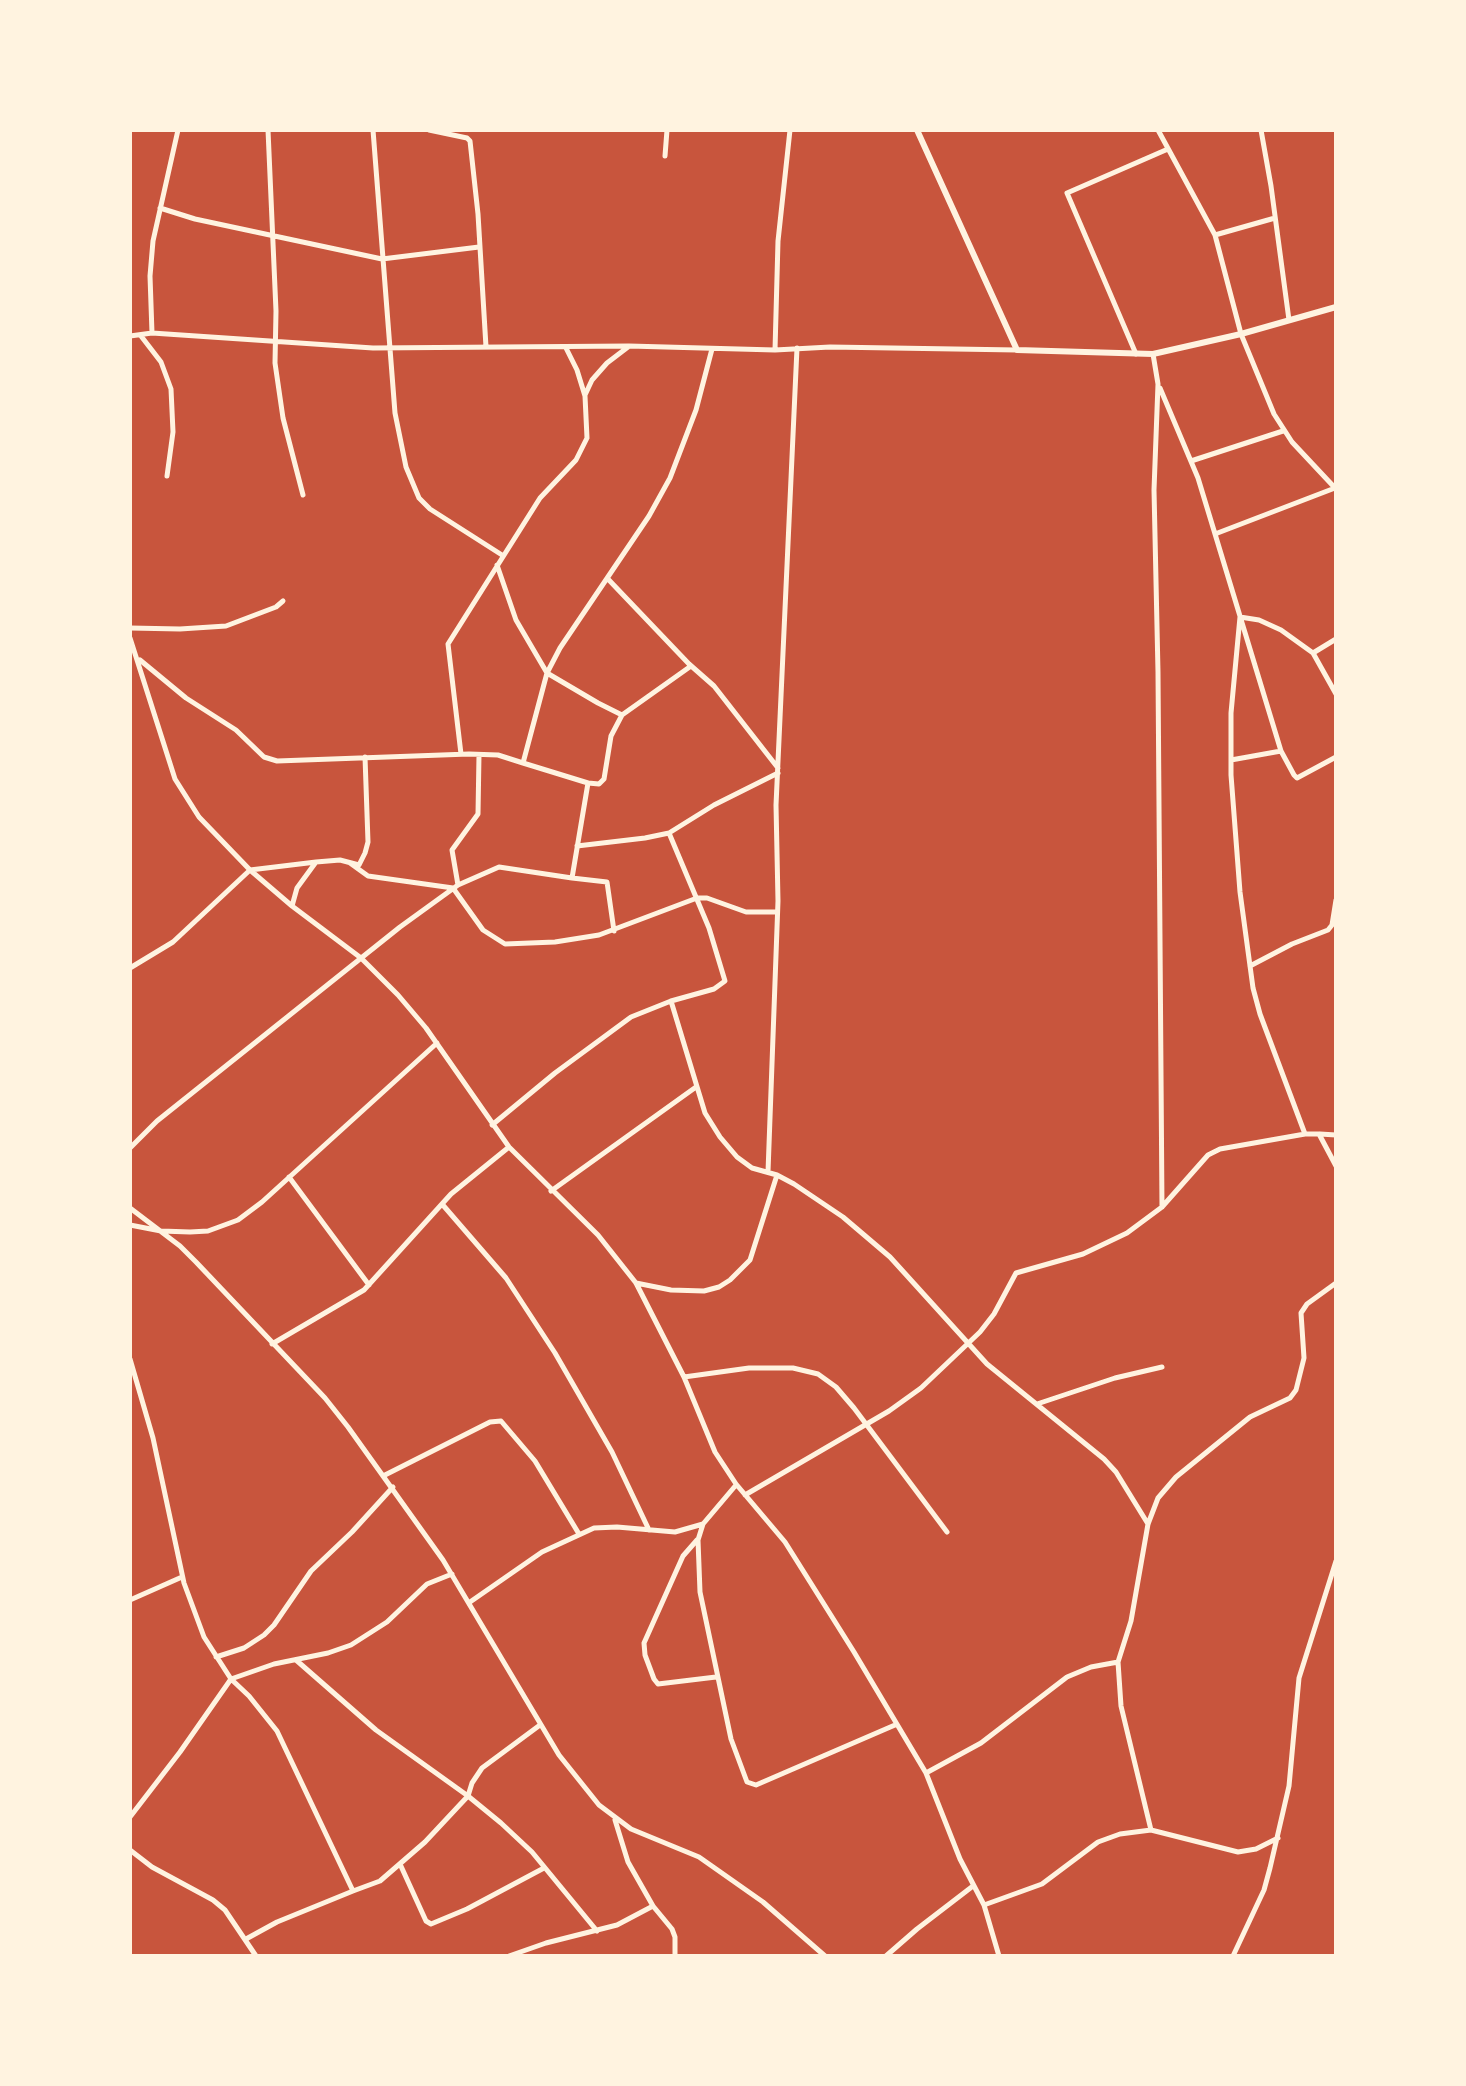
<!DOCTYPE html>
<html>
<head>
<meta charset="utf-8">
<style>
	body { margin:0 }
	#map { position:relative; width:1466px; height:2086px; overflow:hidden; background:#c8553d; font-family:"DejaVu Sans",sans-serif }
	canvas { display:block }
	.frame { position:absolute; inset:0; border:132px solid #fff3e0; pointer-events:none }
</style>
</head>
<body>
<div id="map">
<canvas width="1466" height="2086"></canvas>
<div class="frame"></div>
</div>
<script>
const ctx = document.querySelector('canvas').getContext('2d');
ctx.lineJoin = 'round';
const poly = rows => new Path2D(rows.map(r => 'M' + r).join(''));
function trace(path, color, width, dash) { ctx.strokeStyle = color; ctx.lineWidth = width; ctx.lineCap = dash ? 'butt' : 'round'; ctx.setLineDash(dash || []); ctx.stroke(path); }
trace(poly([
	[268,130,276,311,275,363,283,418,303,495],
	[373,130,395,413,406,467,419,498,430,509,502,555],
	[429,130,467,138,470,141,478,214,486,347],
	[1158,130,1215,235,1241,334,1274,414,1292,442,1336,489],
	[1261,130,1271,186,1289,320],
	[665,156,667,130],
	[160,208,195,219,382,259,479,247],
	[1215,235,1275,218],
	[152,333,150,276,153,241,178,130],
	[130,336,152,333,373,348,629,346,775,350,830,347,1017,350],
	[141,336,161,362,171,389,173,432,167,476],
	[775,350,778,241,790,130],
	[1136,354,1067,193,1168,149],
	[1153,354,1158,384,1154,490,1158,672,1162,1207],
	[1160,388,1198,478,1281,751,1294,775,1297,778,1336,757],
	[585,395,592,380,607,363,628,347],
	[1191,461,1283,431],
	[1215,534,1335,488],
	[497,565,516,620,547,673,598,703,622,715,691,666],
	[607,578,689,664,714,686,778,768],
	[1240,617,1231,713,1231,775,1240,892,1253,988,1260,1014,1305,1134,1319,1134,1336,1166],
	[1240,617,1259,620,1281,630,1313,653,1336,639],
	[130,628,180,629,226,626,276,607,283,601],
	[130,638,175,779,199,817,250,870,292,906,361,958,398,995,426,1028,509,1147,598,1235,636,1283,684,1377,715,1452,736,1484,785,1542,854,1652,926,1773,960,1859,984,1905,999,1956],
	[1313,653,1336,694],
	[140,660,186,698,236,730,264,757,277,761,469,754,498,755,523,763,547,673,560,648,649,516,670,478,696,410,712,349],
	[461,754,448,644,540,498,576,460,587,438,585,396,577,370,566,348],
	[1231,760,1281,751],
	[523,763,588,783],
	[669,833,714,805,778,773],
	[350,863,368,876,453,888,483,930,505,944,555,942,599,935,697,898,707,898,746,912,777,912],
	[572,878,607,882,614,931],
	[458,885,499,867,572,878,588,783,599,784,604,779,611,736,622,715],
	[292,906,297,888,316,862,340,860,359,865,365,853,368,842,365,757],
	[1250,966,1292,944,1328,930,1332,925,1336,900],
	[130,968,173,942,250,870,316,862],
	[671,1001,705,1113,720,1137,737,1157,752,1168,777,1175,794,1184,843,1217,890,1257,987,1364,1104,1459,1116,1472,1148,1524],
	[492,1125,555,1073,631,1017,671,1001,714,989,725,981,709,928,669,833,645,838,577,846],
	[1320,1134,1336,1135],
	[130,1148,157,1121,400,927,458,885,452,850,478,814,479,755],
	[768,1172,778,901,776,805,797,348],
	[289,1177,369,1285],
	[551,1191,696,1087],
	[442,1204,506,1278,555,1353,612,1452,649,1530],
	[130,1208,180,1246,196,1262,325,1398,348,1427,443,1560,559,1755,599,1805,631,1829,699,1857,763,1902,825,1956],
	[130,1225,161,1231,190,1232,208,1231,238,1220,262,1202,437,1043],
	[636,1283,671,1290,704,1291,719,1287,730,1280,750,1260,777,1175],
	[272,1344,364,1290,451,1194,509,1147],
	[130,1359,153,1438,184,1583,204,1637,231,1679,180,1752,130,1817],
	[684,1377,749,1368,793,1368,818,1374,836,1387,854,1408,947,1532],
	[1037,1404,1115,1378,1162,1367],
	[385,1475,490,1422,501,1421,535,1461,579,1534],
	[745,1495,889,1411,921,1388,980,1332,994,1314,1016,1273,1083,1254,1127,1233,1162,1207,1208,1155,1220,1149,1305,1134],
	[703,1524,698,1540,700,1592,731,1739,747,1782,756,1785,895,1725],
	[697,1540,683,1556,644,1643,645,1655,654,1679,658,1684,716,1677],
	[452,1574,427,1584,387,1622,351,1645,328,1653,274,1664,231,1679,249,1696,277,1731,353,1891,380,1881,425,1842,468,1796,472,1783,482,1768,540,1725],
	[130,1600,182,1577],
	[470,1602,542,1552,594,1528,617,1527,675,1532,703,1524,736,1485],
	[216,1657,244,1648,264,1635,274,1625,311,1571,352,1532,393,1487],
	[296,1660,376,1730,468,1796,501,1823,532,1852,597,1931],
	[926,1773,981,1743,1067,1677,1091,1667,1118,1662],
	[615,1820,628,1862,653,1906,672,1929,675,1937,675,1956],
	[1151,1830,1121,1706,1118,1662,1131,1621,1148,1524,1158,1498,1176,1477,1250,1417,1290,1398,1296,1390,1304,1358,1301,1313,1307,1304,1336,1283],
	[130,1850,152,1867,213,1900,225,1910,256,1956],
	[400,1864,426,1921,431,1924,467,1909,544,1868],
	[984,1905,1042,1884,1098,1842,1120,1834,1151,1830,1238,1852,1256,1849,1278,1838],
	[246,1939,277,1922,353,1891],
	[509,1956,546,1943,617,1925,653,1906],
	[886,1956,917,1929,973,1886],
	[1233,1956,1264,1890,1270,1868,1289,1786,1299,1678,1336,1561]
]), '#fff3e0', 5);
trace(poly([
	[917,130,1017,350,1153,354,1241,334,1336,307]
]), '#fff3e0', 6);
</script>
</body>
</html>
